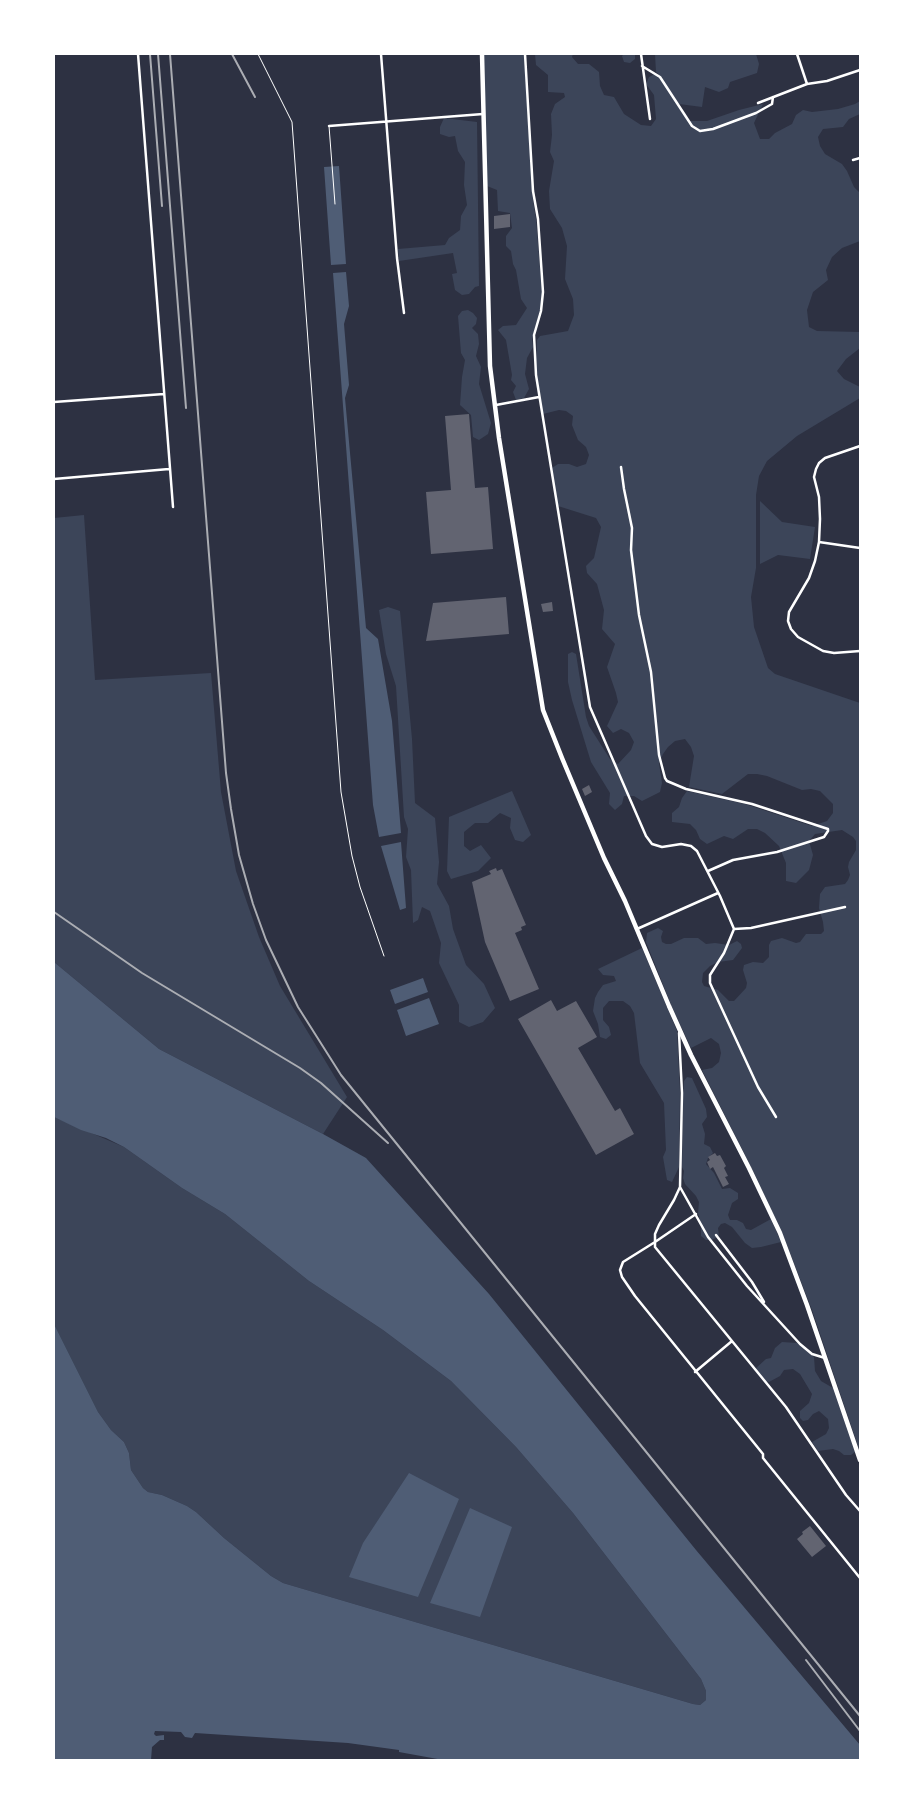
<!DOCTYPE html>
<html>
<head>
<meta charset="utf-8">
<style>
	body { margin:0 }
	#map { position:relative; width:914px; height:1814px; overflow:hidden; background:#2d3142; font-family:"Nunito Sans",sans-serif }
	canvas { display:block }
	.frame { position:absolute; inset:0; border:55px solid #fff; pointer-events:none }
</style>
</head>
<body>
<div id="map">
<canvas width="914" height="1814"></canvas>
<div class="frame"></div>
</div>
<script>
const ctx = document.querySelector('canvas').getContext('2d');
ctx.lineJoin = 'round';
function fillPath(path, color) { ctx.fillStyle = color; ctx.fill(path, 'evenodd'); }
const poly = rows => new Path2D(rows.map(r => 'M' + r).join(''));
function trace(path, color, width, dash) { ctx.strokeStyle = color; ctx.lineWidth = width; ctx.lineCap = dash ? 'butt' : 'round'; ctx.setLineDash(dash || []); ctx.stroke(path); }
fillPath(poly([
	[484,54,524,54,533,201,536,219,542,293,540,310,532,339,533,347,527,358,525,374,529,389,524,398,516,400,513,392,516,386,511,380,512,375,506,340,498,330,503,326,516,325,527,308,521,299,516,270,513,264,511,251,506,246,506,236,512,228,510,213,498,211,497,190,487,186],
	[535,54,573,54,572,57,578,64,589,64,599,72,600,86,604,95,614,97,624,114,641,125,651,126,656,119,654,95,646,84,649,77,655,74,659,77,688,121,707,121,739,110,763,104,754,123,760,139,769,139,775,133,792,124,796,115,803,110,812,112,838,109,855,104,860,101,860,114,849,119,843,127,823,129,818,137,820,146,825,154,842,164,847,171,854,187,860,193,860,241,842,248,832,257,826,270,828,280,813,292,807,310,809,327,817,331,860,332,860,348,846,359,837,371,844,379,860,387,860,398,797,436,767,461,759,476,756,495,756,568,751,597,754,627,768,668,775,674,860,703,860,1452,812,1310,785,1240,754,1173,702,1070,712,1068,719,1062,721,1053,719,1044,711,1038,691,1048,672,1007,646,942,647,933,658,928,663,931,661,937,662,942,666,944,671,944,684,938,698,938,706,944,715,943,729,945,737,941,741,944,742,948,733,960,718,962,710,966,703,973,702,982,704,986,718,990,729,1001,734,1001,746,988,747,983,743,970,744,965,753,962,763,963,769,957,769,945,771,941,782,938,796,943,800,942,806,934,821,934,824,931,823,922,819,908,820,894,825,887,845,884,848,880,850,875,848,867,849,862,856,850,856,841,853,837,842,830,815,834,809,841,813,855,809,870,796,883,786,881,786,863,779,846,765,833,757,829,748,829,733,839,724,836,707,844,700,839,696,830,690,824,672,822,672,813,679,807,682,798,687,791,745,804,812,826,827,821,833,813,833,804,820,791,811,789,802,790,767,776,757,774,748,774,722,794,689,787,694,756,691,747,685,739,675,741,668,747,663,754,659,763,662,783,660,792,642,801,634,796,624,796,622,804,615,810,609,804,610,793,591,762,572,700,568,682,568,654,572,652,576,654,586,717,589,726,610,759,618,764,631,750,634,742,629,733,621,729,613,733,607,726,618,702,616,693,607,667,615,644,602,629,604,610,597,584,587,573,586,566,594,558,601,527,596,518,558,506,552,468,558,464,569,464,577,467,586,464,589,455,586,447,578,440,572,425,573,416,566,411,559,410,543,414,536,366,537,340,540,336,568,331,574,315,573,299,565,279,567,246,562,228,550,209,549,191,554,161,550,152,552,135,551,114,555,104,565,97,564,93,548,92,548,75,536,65],
	[624,54,635,54,635,59,630,63,624,62,622,56],
	[655,54,756,54,759,64,757,73,730,82,728,88,719,92,705,87,702,107,679,104,660,76,656,72],
	[444,118,477,122,479,286,475,287,469,294,462,295,455,290,452,274,457,273,453,253,399,261,398,249,445,245,449,238,460,230,461,216,467,205,464,185,465,162,458,151,455,136,449,137,440,134,440,127],
	[468,310,473,313,477,318,476,324,472,328,478,334,479,344,476,356,481,367,479,384,491,423,488,434,479,440,473,437,471,415,460,405,462,377,465,360,461,353,458,316,462,311],
	[760,501,782,522,815,527,810,559,778,555,760,564],
	[84,515,95,680,211,673,221,792,236,871,259,937,280,986,347,1097,323,1134,159,1049,54,962,54,518],
	[388,607,400,611,412,739,415,803,435,818,439,862,437,884,449,906,453,929,466,965,484,984,495,1008,483,1022,469,1027,459,1022,459,1005,439,963,441,943,430,911,422,907,418,920,413,923,411,870,406,857,408,829,404,817,396,686,386,654,379,610],
	[512,791,531,835,523,842,515,840,510,828,511,818,500,813,488,823,475,823,464,832,464,846,470,851,481,845,491,858,478,871,451,879,447,871,449,817],
	[642,948,677,1031,680,1092,679,1167,672,1182,667,1180,663,1157,666,1150,664,1103,640,1063,634,1013,630,1006,623,1001,609,1001,603,1008,603,1020,609,1027,611,1035,606,1039,600,1037,598,1024,593,1011,595,998,598,992,603,985,616,981,614,976,603,975,598,969],
	[687,1077,692,1078,706,1109,707,1117,702,1124,705,1134,704,1144,710,1147,713,1153,708,1158,706,1164,714,1173,722,1189,730,1188,738,1193,738,1199,732,1203,728,1215,730,1220,737,1220,743,1223,746,1229,751,1230,771,1219,781,1242,761,1247,752,1248,745,1243,732,1227,725,1223,721,1224,718,1228,719,1236,712,1240,706,1240,701,1236,701,1224,698,1213,699,1202,696,1196,685,1184,683,1178,684,1171,682,1167,683,1095,684,1081],
	[54,1117,124,1147,182,1188,225,1214,309,1281,383,1330,451,1381,516,1447,573,1513,701,1679,706,1691,706,1700,700,1705,693,1704,283,1583,271,1576,224,1538,196,1512,187,1506,162,1495,148,1492,143,1488,131,1470,129,1453,124,1442,111,1430,98,1412,54,1324],
	[782,1342,797,1343,814,1357,815,1371,821,1381,833,1388,855,1452,851,1455,844,1455,839,1451,833,1449,818,1451,812,1442,826,1434,829,1428,828,1419,819,1411,813,1414,808,1420,803,1421,800,1418,800,1411,809,1403,812,1394,800,1374,793,1369,784,1370,780,1376,769,1382,765,1381,755,1369,766,1359,771,1358,775,1348]
]), '#3c4559');
fillPath(poly([
	[339,166,346,264,331,265,324,167],
	[346,272,349,306,344,324,349,385,345,398,366,628,378,639,392,721,401,833,379,837,373,805,333,273],
	[401,842,406,908,400,910,381,846],
	[54,962,159,1049,323,1134,366,1158,489,1294,696,1550,860,1745,860,1760,443,1760,399,1752,399,1750,348,1743,195,1733,192,1738,185,1737,181,1732,155,1731,154,1734,156,1736,164,1735,164,1740,160,1740,152,1747,151,1760,54,1760,54,1324,98,1412,111,1430,124,1442,129,1453,131,1470,143,1488,148,1492,162,1495,187,1506,196,1512,224,1538,271,1576,283,1583,693,1704,700,1705,706,1700,706,1691,701,1679,573,1513,516,1447,451,1381,383,1330,309,1281,225,1214,182,1188,124,1147,106,1138,81,1130,54,1117],
	[423,978,428,992,395,1004,390,990],
	[429,998,439,1024,406,1036,397,1010],
	[409,1473,459,1499,418,1597,349,1577,363,1543],
	[470,1508,512,1527,480,1617,430,1603]
]), '#4f5d75');
fillPath(poly([
	[510,214,510,227,494,229,494,216],
	[469,414,475,488,488,487,493,549,431,554,426,492,451,490,445,416],
	[506,597,509,634,426,641,433,603],
	[552,602,553,611,543,612,541,604],
	[589,785,592,792,585,796,582,789],
	[496,868,497,871,502,869,526,925,521,927,522,930,515,933,539,989,510,1001,485,942,472,882,491,874,489,871],
	[551,1000,557,1011,576,1001,597,1037,578,1048,615,1111,620,1108,634,1134,596,1155,518,1019],
	[715,1153,717,1156,720,1155,726,1166,724,1168,728,1176,725,1177,729,1184,723,1187,713,1167,710,1169,707,1162,710,1160,708,1157],
	[810,1526,826,1546,812,1557,797,1539,803,1534,802,1532]
]), '#626471');
trace(poly([
	[258,54,292,122,341,792,352,856,360,887,384,956],
	[329,126,335,204]
]), '#fff', 1);
trace(poly([
	[138,54,173,507],
	[381,54,397,258,404,313],
	[525,54,533,191,538,219,543,292,541,311,534,335,536,375,590,707,646,836,652,844,662,847,681,844,691,846,697,851,720,896,734,929],
	[641,54,650,119],
	[797,54,807,84],
	[642,66,660,77,692,126,700,131,713,129,756,113,772,104,773,97],
	[758,103,807,84,827,81,860,70],
	[329,126,483,114],
	[853,160,860,158],
	[54,402,164,394],
	[496,405,539,397],
	[860,446,825,458,819,463,816,469,814,477,819,497,820,519,819,542,815,561,809,578,789,612,788,621,791,629,798,637,823,651,834,653,860,651],
	[621,467,624,489,632,528,631,550,639,615,651,672,659,755,665,778,667,781,686,789,752,804,828,829,828,831,824,837,777,852,733,860,708,871],
	[54,479,169,469],
	[819,542,860,548],
	[637,929,718,893],
	[734,929,724,953,710,975,710,983,758,1087,776,1117],
	[734,929,751,928,845,907],
	[679,1033,682,1093,680,1187,674,1200,659,1225,655,1234,655,1247,786,1407,846,1495,860,1511],
	[680,1187,708,1237,747,1286,800,1344,812,1354,825,1358],
	[696,1214,655,1242,623,1262,620,1270,622,1277,635,1296,763,1454,763,1458,860,1578],
	[716,1235,752,1282,764,1302],
	[695,1372,732,1341]
]), '#fff', 2.5);
trace(poly([
	[482,54,490,366,499,438,543,710,562,758,604,858,625,901,669,1006,691,1055,749,1168,780,1233,807,1305,860,1460]
]), '#fff', 4.5);
trace(poly([
	[150,54,162,206],
	[158,54,186,408],
	[170,54,226,773,231,809,239,855,253,904,266,940,298,1007,341,1075,860,1716],
	[232,54,255,97],
	[54,912,142,973,300,1068,321,1083,388,1143],
	[806,1660,860,1731]
]), '#abadb3', 2);
</script>
</body>
</html>
